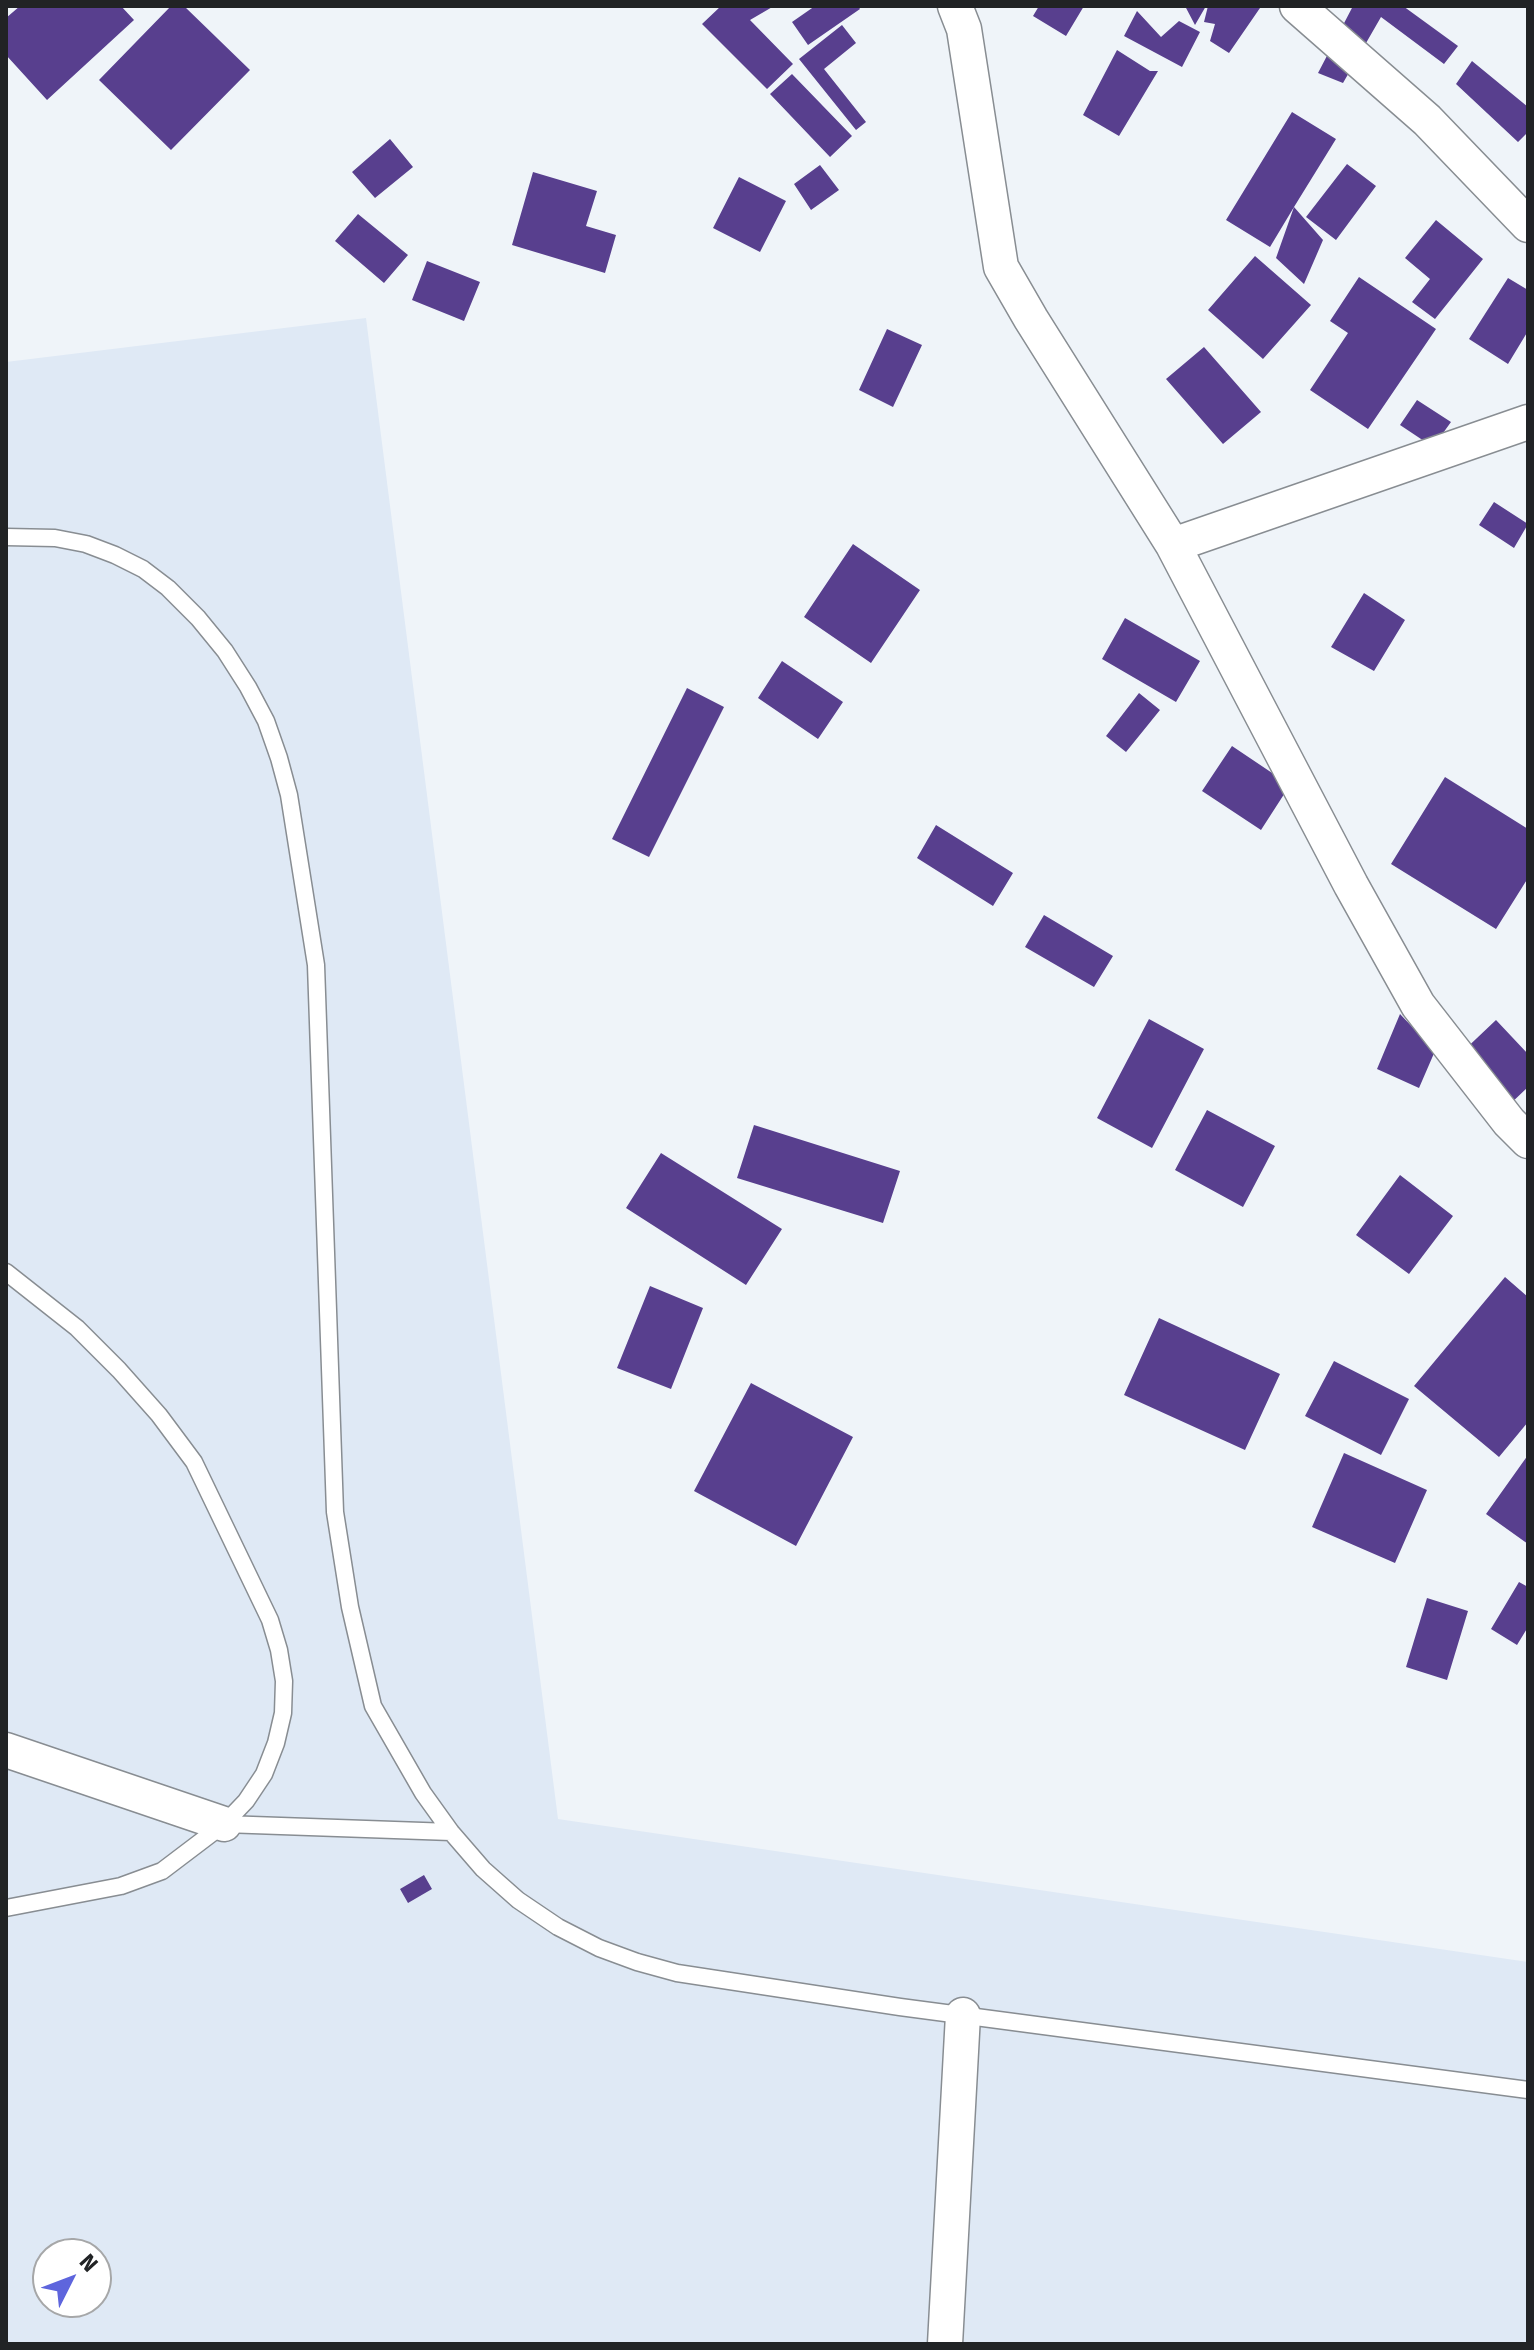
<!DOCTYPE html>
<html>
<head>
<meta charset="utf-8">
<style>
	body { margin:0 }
	#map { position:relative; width:1534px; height:2350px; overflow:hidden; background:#eff4f9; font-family:"Fira Sans",sans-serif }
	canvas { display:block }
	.frame { position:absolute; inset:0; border:8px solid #212325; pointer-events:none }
	.north { position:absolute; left:32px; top:2238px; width:80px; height:80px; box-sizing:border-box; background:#fff; border:2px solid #a6a7a8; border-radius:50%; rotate:48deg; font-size:22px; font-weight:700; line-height:32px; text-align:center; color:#212325 }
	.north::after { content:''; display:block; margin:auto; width:28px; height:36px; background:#5e65dd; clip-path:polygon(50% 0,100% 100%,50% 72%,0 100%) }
</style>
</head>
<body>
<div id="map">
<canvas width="1534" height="2350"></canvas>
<div class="frame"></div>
<div class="north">N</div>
</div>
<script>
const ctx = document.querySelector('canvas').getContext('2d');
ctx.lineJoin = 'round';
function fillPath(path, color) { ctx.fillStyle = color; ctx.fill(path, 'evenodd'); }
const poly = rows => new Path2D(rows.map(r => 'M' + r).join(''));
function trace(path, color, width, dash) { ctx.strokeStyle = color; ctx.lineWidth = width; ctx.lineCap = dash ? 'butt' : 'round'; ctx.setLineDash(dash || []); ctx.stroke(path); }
fillPath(poly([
	[366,318,558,1819,1528,1962,1528,2344,6,2344,6,362],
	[48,2254,96,2254,96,2302,48,2302]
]), '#dfe9f5');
fillPath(poly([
	[20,6,121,6,134,20,47,100,6,55,6,18],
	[171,6,184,6,250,70,171,150,99,80],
	[721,6,774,6,750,20,793,64,767,89,702,24],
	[815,6,858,6,860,9,808,45,792,22],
	[1039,6,1084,6,1066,36,1033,16],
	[1185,6,1206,6,1195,25],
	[1208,6,1258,6,1260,8,1229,53,1210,41,1215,24,1204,22],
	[1353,6,1403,6,1458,46,1444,64,1381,17,1343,83,1318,73],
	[1137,11,1161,37,1179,21,1200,32,1182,67,1124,36],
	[842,25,856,43,824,69,866,122,856,130,799,59],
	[1117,50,1150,71,1158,71,1119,136,1083,115],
	[1472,61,1528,107,1528,132,1518,142,1456,84],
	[792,74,852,136,830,157,770,94],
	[1292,112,1336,139,1294,207,1323,240,1304,284,1276,258,1294,207,1270,247,1226,220],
	[390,139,413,167,375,198,352,172],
	[1347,164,1376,186,1336,240,1306,217],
	[820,165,839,190,811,210,794,184],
	[533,172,597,191,586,226,616,235,605,273,512,245],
	[739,177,786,201,760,252,713,228],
	[358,214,408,255,384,283,335,241],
	[1436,220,1483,259,1435,319,1412,302,1430,279,1405,258],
	[1255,256,1311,305,1263,359,1208,310],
	[427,261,480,282,464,321,412,300],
	[1359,277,1436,329,1368,429,1310,390,1348,333,1330,321],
	[1508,278,1528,290,1528,331,1508,364,1469,339],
	[887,329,922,345,893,407,859,390],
	[1204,347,1261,412,1223,444,1166,379],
	[1417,400,1451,422,1433,447,1400,425],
	[1494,502,1528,524,1514,548,1479,525],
	[853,544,920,590,871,663,804,617],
	[1364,593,1405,620,1374,671,1331,647],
	[1125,618,1200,661,1176,702,1102,659],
	[782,661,843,702,818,739,758,698],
	[687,688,724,707,649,857,612,839],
	[1139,693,1160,710,1126,752,1106,736],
	[1232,746,1290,785,1261,830,1202,791],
	[1445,777,1528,829,1528,878,1496,929,1391,864],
	[936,825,1013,873,993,906,917,858],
	[1044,915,1113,956,1094,987,1025,947],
	[1400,1014,1435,1051,1419,1088,1377,1069],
	[1149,1019,1204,1049,1152,1148,1097,1118],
	[1496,1020,1528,1054,1528,1087,1507,1107,1458,1056],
	[1207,1110,1275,1146,1243,1207,1175,1170],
	[754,1125,900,1171,883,1223,737,1178],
	[661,1153,782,1229,746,1285,626,1208],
	[1400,1175,1453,1216,1409,1274,1356,1235],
	[1505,1277,1528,1297,1528,1422,1499,1457,1414,1386],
	[650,1286,703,1308,671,1389,617,1368],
	[1159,1318,1280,1374,1245,1450,1124,1395],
	[1334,1361,1409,1399,1381,1455,1305,1416],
	[751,1383,853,1437,796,1546,694,1491],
	[1344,1453,1427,1490,1395,1563,1312,1527],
	[1528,1455,1528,1544,1486,1514],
	[1519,1582,1528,1587,1528,1627,1517,1645,1491,1629],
	[1427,1598,1468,1611,1447,1680,1406,1667],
	[424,1875,432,1889,408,1903,400,1889]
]), '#583f8e');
const service = poly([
	[6,537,55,538,86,544,115,555,143,569,168,588,198,618,225,651,248,687,266,721,279,758,289,795,316,965,335,1512,350,1607,373,1706,423,1793,451,1832,483,1869,518,1900,558,1927,599,1948,637,1962,677,1973,900,2007,1528,2090],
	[6,1272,77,1328,119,1370,159,1415,194,1462,270,1620,279,1650,284,1681,283,1713,276,1743,264,1774,246,1801,224,1824,162,1871,121,1886,6,1908],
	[224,1824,451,1832]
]);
const minor = poly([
	[955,6,964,29,1001,267,1031,319,1173,545,1351,885,1418,1005,1509,1122,1528,1141],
	[1297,6,1427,120,1528,225],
	[1173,545,1528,422],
	[6,1750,224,1824],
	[945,2344,963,2015]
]);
trace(service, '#888d92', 19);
trace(minor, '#888d92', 37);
trace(service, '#fff', 16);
trace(minor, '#fff', 34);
</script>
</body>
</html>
